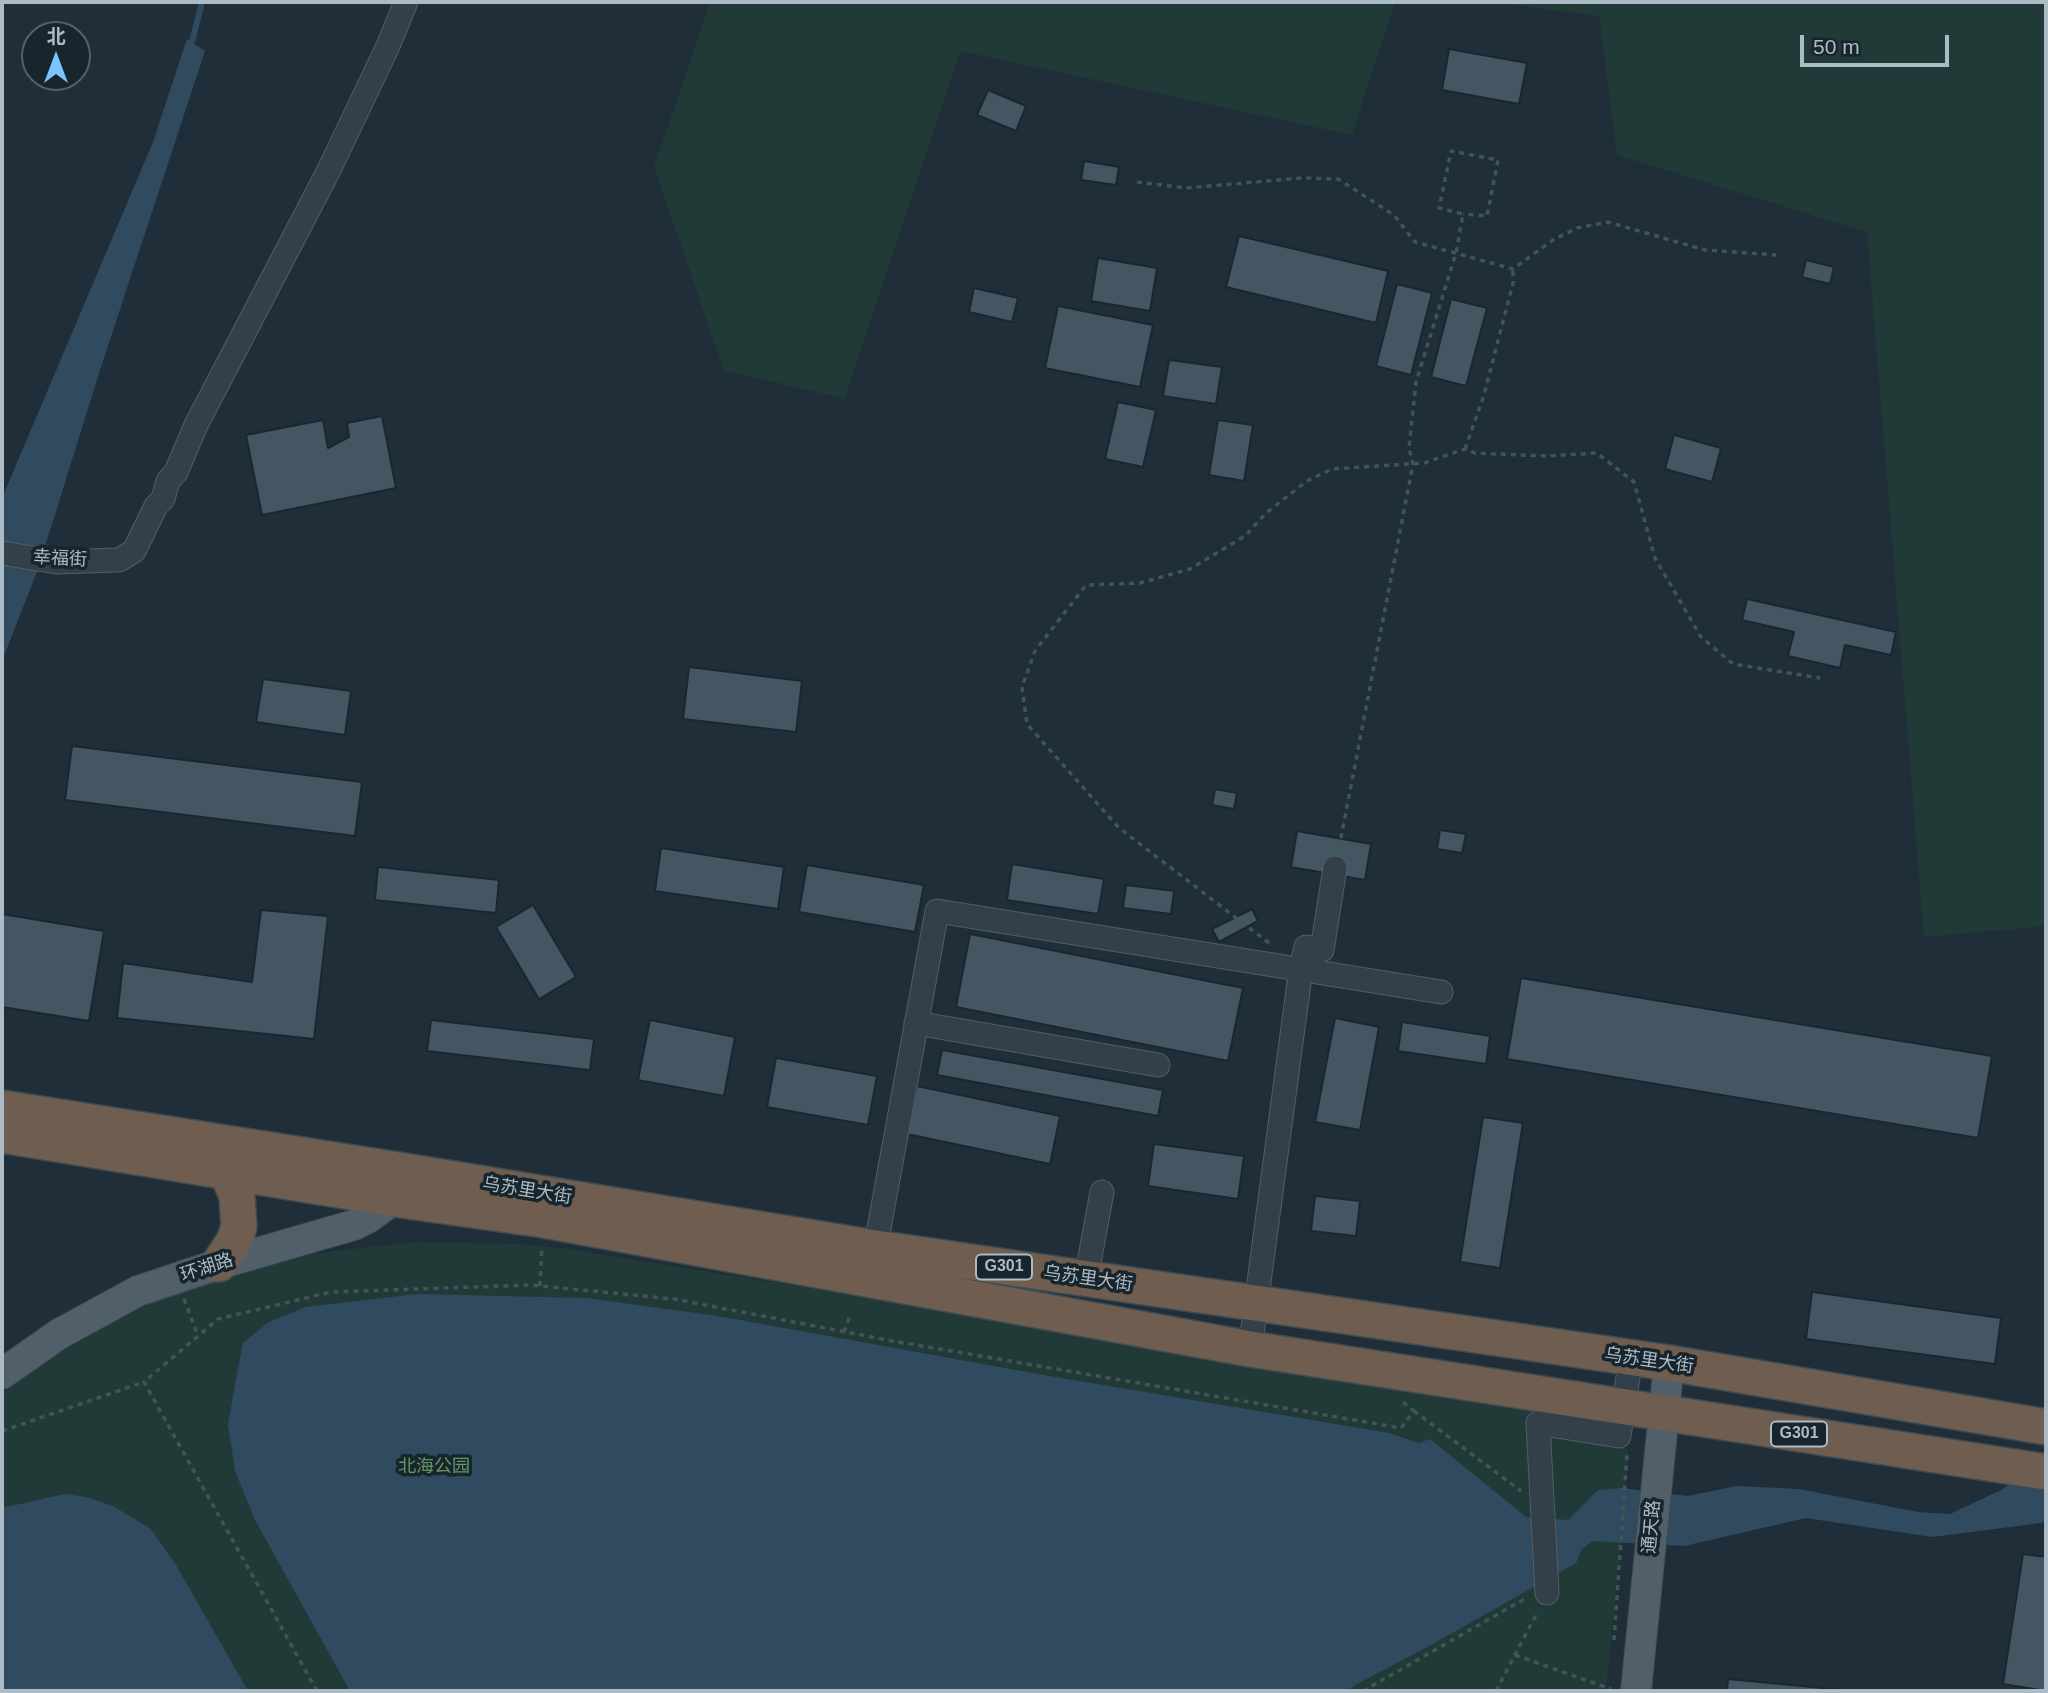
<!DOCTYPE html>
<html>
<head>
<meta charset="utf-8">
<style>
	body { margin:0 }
	#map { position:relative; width:2048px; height:1693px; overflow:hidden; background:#1f2e38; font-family:Helvetica,"Noto Sans SC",sans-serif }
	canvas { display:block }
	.frame { position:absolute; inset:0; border:4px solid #adbbc6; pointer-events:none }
	.north { position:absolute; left:21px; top:21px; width:70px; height:70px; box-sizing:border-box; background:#18252d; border:2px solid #54616a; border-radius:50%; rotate:0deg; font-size:19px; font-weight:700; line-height:28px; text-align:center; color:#adbbc6 }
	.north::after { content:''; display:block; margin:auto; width:24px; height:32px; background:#7bc4fd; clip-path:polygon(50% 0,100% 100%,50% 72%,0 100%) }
	.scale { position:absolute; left:1800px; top:35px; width:149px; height:32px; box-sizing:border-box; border:4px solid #adbbc6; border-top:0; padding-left:9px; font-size:21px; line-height:24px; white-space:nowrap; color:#adbbc6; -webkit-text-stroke:5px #18252d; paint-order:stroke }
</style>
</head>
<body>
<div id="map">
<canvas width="2048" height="1693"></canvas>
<div class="frame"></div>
<div class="north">北</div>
<div class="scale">50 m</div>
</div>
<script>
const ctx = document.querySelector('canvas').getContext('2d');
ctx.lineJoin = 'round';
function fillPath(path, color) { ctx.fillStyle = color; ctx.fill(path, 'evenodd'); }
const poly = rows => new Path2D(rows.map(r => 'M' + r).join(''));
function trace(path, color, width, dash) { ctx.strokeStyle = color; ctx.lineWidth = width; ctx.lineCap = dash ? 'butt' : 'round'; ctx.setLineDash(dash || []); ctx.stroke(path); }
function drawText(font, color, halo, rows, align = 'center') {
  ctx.font = font + ' Helvetica,"Noto Sans SC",sans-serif'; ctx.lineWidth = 7; ctx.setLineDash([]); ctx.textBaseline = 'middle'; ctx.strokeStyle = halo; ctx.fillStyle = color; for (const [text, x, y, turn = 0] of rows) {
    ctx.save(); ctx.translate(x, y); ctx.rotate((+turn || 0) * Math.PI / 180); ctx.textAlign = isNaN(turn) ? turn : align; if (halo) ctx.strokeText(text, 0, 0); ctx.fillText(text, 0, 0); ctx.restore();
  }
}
fillPath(poly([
	[710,2,1395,2,1352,135,960,51,845,399,724,370,654,167],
	[1491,2,2046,2,2046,926,1924,937,1867,232,1617,155,1599,16],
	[416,1242,518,1244,562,1248,1580,1413,1601,1419,1614,1427,1624,1439,1628,1453,1621,1544,1606,1691,2,1691,2,1393,38,1365,112,1322,160,1299,227,1275,308,1254]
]), '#213a38');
fillPath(poly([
	[187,39,205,51,101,367,38,569,2,661,2,498,153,142],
	[417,1294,586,1298,718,1316,1038,1374,1389,1433,1419,1443,1430,1439,1526,1517,1568,1520,1598,1490,1622,1488,1688,1496,1737,1486,1799,1489,1918,1512,1950,1514,2001,1490,2046,1459,2046,1520,2041,1523,1932,1537,1806,1518,1684,1546,1592,1541,1582,1549,1576,1563,1431,1645,1357,1684,1347,1691,350,1691,255,1520,235,1471,228,1425,237,1373,243,1343,269,1322,306,1307],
	[65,1494,86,1497,113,1506,151,1529,176,1565,248,1691,2,1691,2,1508]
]), '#304b5f');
trace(poly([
	[192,42,202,2]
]), '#304b5f', 6);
const building = poly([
	[1449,49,1527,63,1519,104,1442,90,1449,49],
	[988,90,1026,106,1016,131,977,115,988,90],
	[1084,161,1119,167,1116,185,1081,180,1084,161],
	[1239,236,1388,271,1376,323,1226,287,1239,236],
	[1098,258,1157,268,1150,311,1091,301,1098,258],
	[1806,260,1834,267,1830,284,1802,277,1806,260],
	[1397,284,1432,293,1411,375,1376,366,1397,284],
	[974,288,1018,298,1012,322,969,312,974,288],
	[1451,299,1487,308,1466,386,1431,377,1451,299],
	[1058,306,1153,325,1140,387,1045,368,1058,306],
	[1169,360,1222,367,1216,404,1163,396,1169,360],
	[1118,402,1156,410,1143,467,1105,459,1118,402],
	[382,416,396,488,262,515,246,435,323,420,328,448,349,437,347,423,382,416],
	[1218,420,1253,425,1244,481,1209,475,1218,420],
	[1674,435,1721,448,1712,482,1665,469,1674,435],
	[1747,599,1896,632,1891,655,1845,645,1840,668,1788,656,1794,632,1742,620,1747,599],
	[689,667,802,681,796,732,683,719,689,667],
	[263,679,351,691,345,735,256,722,263,679],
	[72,746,362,782,355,836,65,800,72,746],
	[1215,789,1237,793,1234,809,1212,805,1215,789],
	[1440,830,1466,834,1462,853,1437,849,1440,830],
	[1297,831,1371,844,1365,880,1291,867,1297,831],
	[661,848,784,867,778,909,655,891,661,848],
	[1012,864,1104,879,1098,914,1007,900,1012,864],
	[807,865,924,885,915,932,799,912,807,865],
	[378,867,499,880,496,913,375,900,378,867],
	[1126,885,1174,891,1171,914,1123,908,1126,885],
	[533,905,576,977,539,999,496,927,533,905],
	[1252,909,1258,921,1219,942,1212,929,1252,909],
	[261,910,328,916,314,1039,117,1018,123,963,252,982,261,910],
	[2,914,104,931,89,1021,2,1007,2,914],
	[970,934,1243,988,1228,1061,956,1007,970,934],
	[1521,978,1992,1056,1978,1138,1507,1059,1521,978],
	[1335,1018,1379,1027,1360,1130,1315,1122,1335,1018],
	[431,1020,594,1039,590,1070,427,1051,431,1020],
	[650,1020,735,1037,724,1096,638,1080,650,1020],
	[1402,1022,1490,1036,1486,1064,1398,1051,1402,1022],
	[942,1050,1163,1090,1158,1116,937,1075,942,1050],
	[776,1058,877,1076,868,1125,767,1107,776,1058],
	[917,1086,1060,1116,1050,1164,907,1134,917,1086],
	[1483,1117,1523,1123,1500,1268,1460,1262,1483,1117],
	[1154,1144,1244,1156,1238,1199,1148,1186,1154,1144],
	[1315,1196,1360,1201,1356,1236,1311,1231,1315,1196],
	[1812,1292,2001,1318,1995,1364,1806,1339,1812,1292],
	[2023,1554,2046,1557,2046,1691,2003,1684,2023,1554],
	[1728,1679,1854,1691,1727,1691,1728,1679]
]);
fillPath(building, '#455663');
trace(building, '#1a272f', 2);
const minor = poly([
	[2,553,56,562,119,560,134,551,156,506,163,499,168,481,176,472,196,425,328,172,388,46,406,2],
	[916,1023,1158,1065],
	[873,1261,937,911,1441,992],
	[1086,1279,1102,1192],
	[1250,1349,1301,968,1306,947,1322,950,1335,868],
	[1547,1593,1538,1423,1619,1436,1631,1358]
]);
const major = poly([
	[2,1374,59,1334,138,1291,219,1264,354,1225,368,1218,394,1199,402,1187],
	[1636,1691,1669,1363]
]);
const highway = poly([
	[2,1108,411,1172,875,1248,1669,1363,2046,1427],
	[2,1135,394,1199,544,1220,1250,1349,2046,1472],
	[219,1264,234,1241,239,1227,237,1196,227,1172]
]);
trace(minor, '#505e67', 25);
trace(major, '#3c4952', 32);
trace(highway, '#3d4b53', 38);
trace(poly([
	[1137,182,1186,188,1302,178,1338,179,1394,215,1415,242,1513,269,1553,240,1577,228,1608,222,1705,250,1776,255],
	[1465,449,1484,395,1513,283,1513,269],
	[1339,848,1413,464,1409,448,1416,382,1456,253,1463,214,1439,208,1451,151,1498,160,1487,216,1463,214],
	[1269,943,1119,828,1027,724,1022,687,1035,651,1086,585,1140,583,1190,569,1245,536,1266,513,1307,481,1332,469,1424,463,1465,449,1475,453,1546,456,1597,453,1634,482,1655,558,1701,637,1733,664,1820,678],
	[540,1286,542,1246],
	[184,1299,198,1336],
	[844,1332,851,1313],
	[1414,1411,1521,1491],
	[2,1431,144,1382],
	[1614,1640,1627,1455],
	[1515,1655,1611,1689],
	[317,1691,144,1382,218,1319,331,1292,530,1285,674,1299,893,1341,1401,1428,1414,1411,1400,1400],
	[1363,1691,1528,1597],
	[1496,1691,1538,1611]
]), '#3f5655', 3.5, [5, 5]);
trace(minor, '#334049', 23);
trace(major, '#505f69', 30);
trace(highway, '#6f5d4f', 35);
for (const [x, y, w] of [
	[1004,1267,56],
	[1799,1434,56]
]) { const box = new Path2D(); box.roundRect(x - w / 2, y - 12.5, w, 25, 5); ctx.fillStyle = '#18252d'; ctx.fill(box); trace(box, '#adbbc6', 2); }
drawText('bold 16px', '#adbbc6', null, [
	["G301",1004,1267],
	["G301",1799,1434]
]);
drawText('18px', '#adbbc6', '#18252d', [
	["幸福街",60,559,3],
	["乌苏里大街",527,1191,9],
	["环湖路",207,1268,-18],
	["乌苏里大街",1088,1279,8],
	["乌苏里大街",1649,1361,8],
	["通天路",1652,1527,-85]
]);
drawText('18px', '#639766', '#18252d', [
	["北海公园",434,1467]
]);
</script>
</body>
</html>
